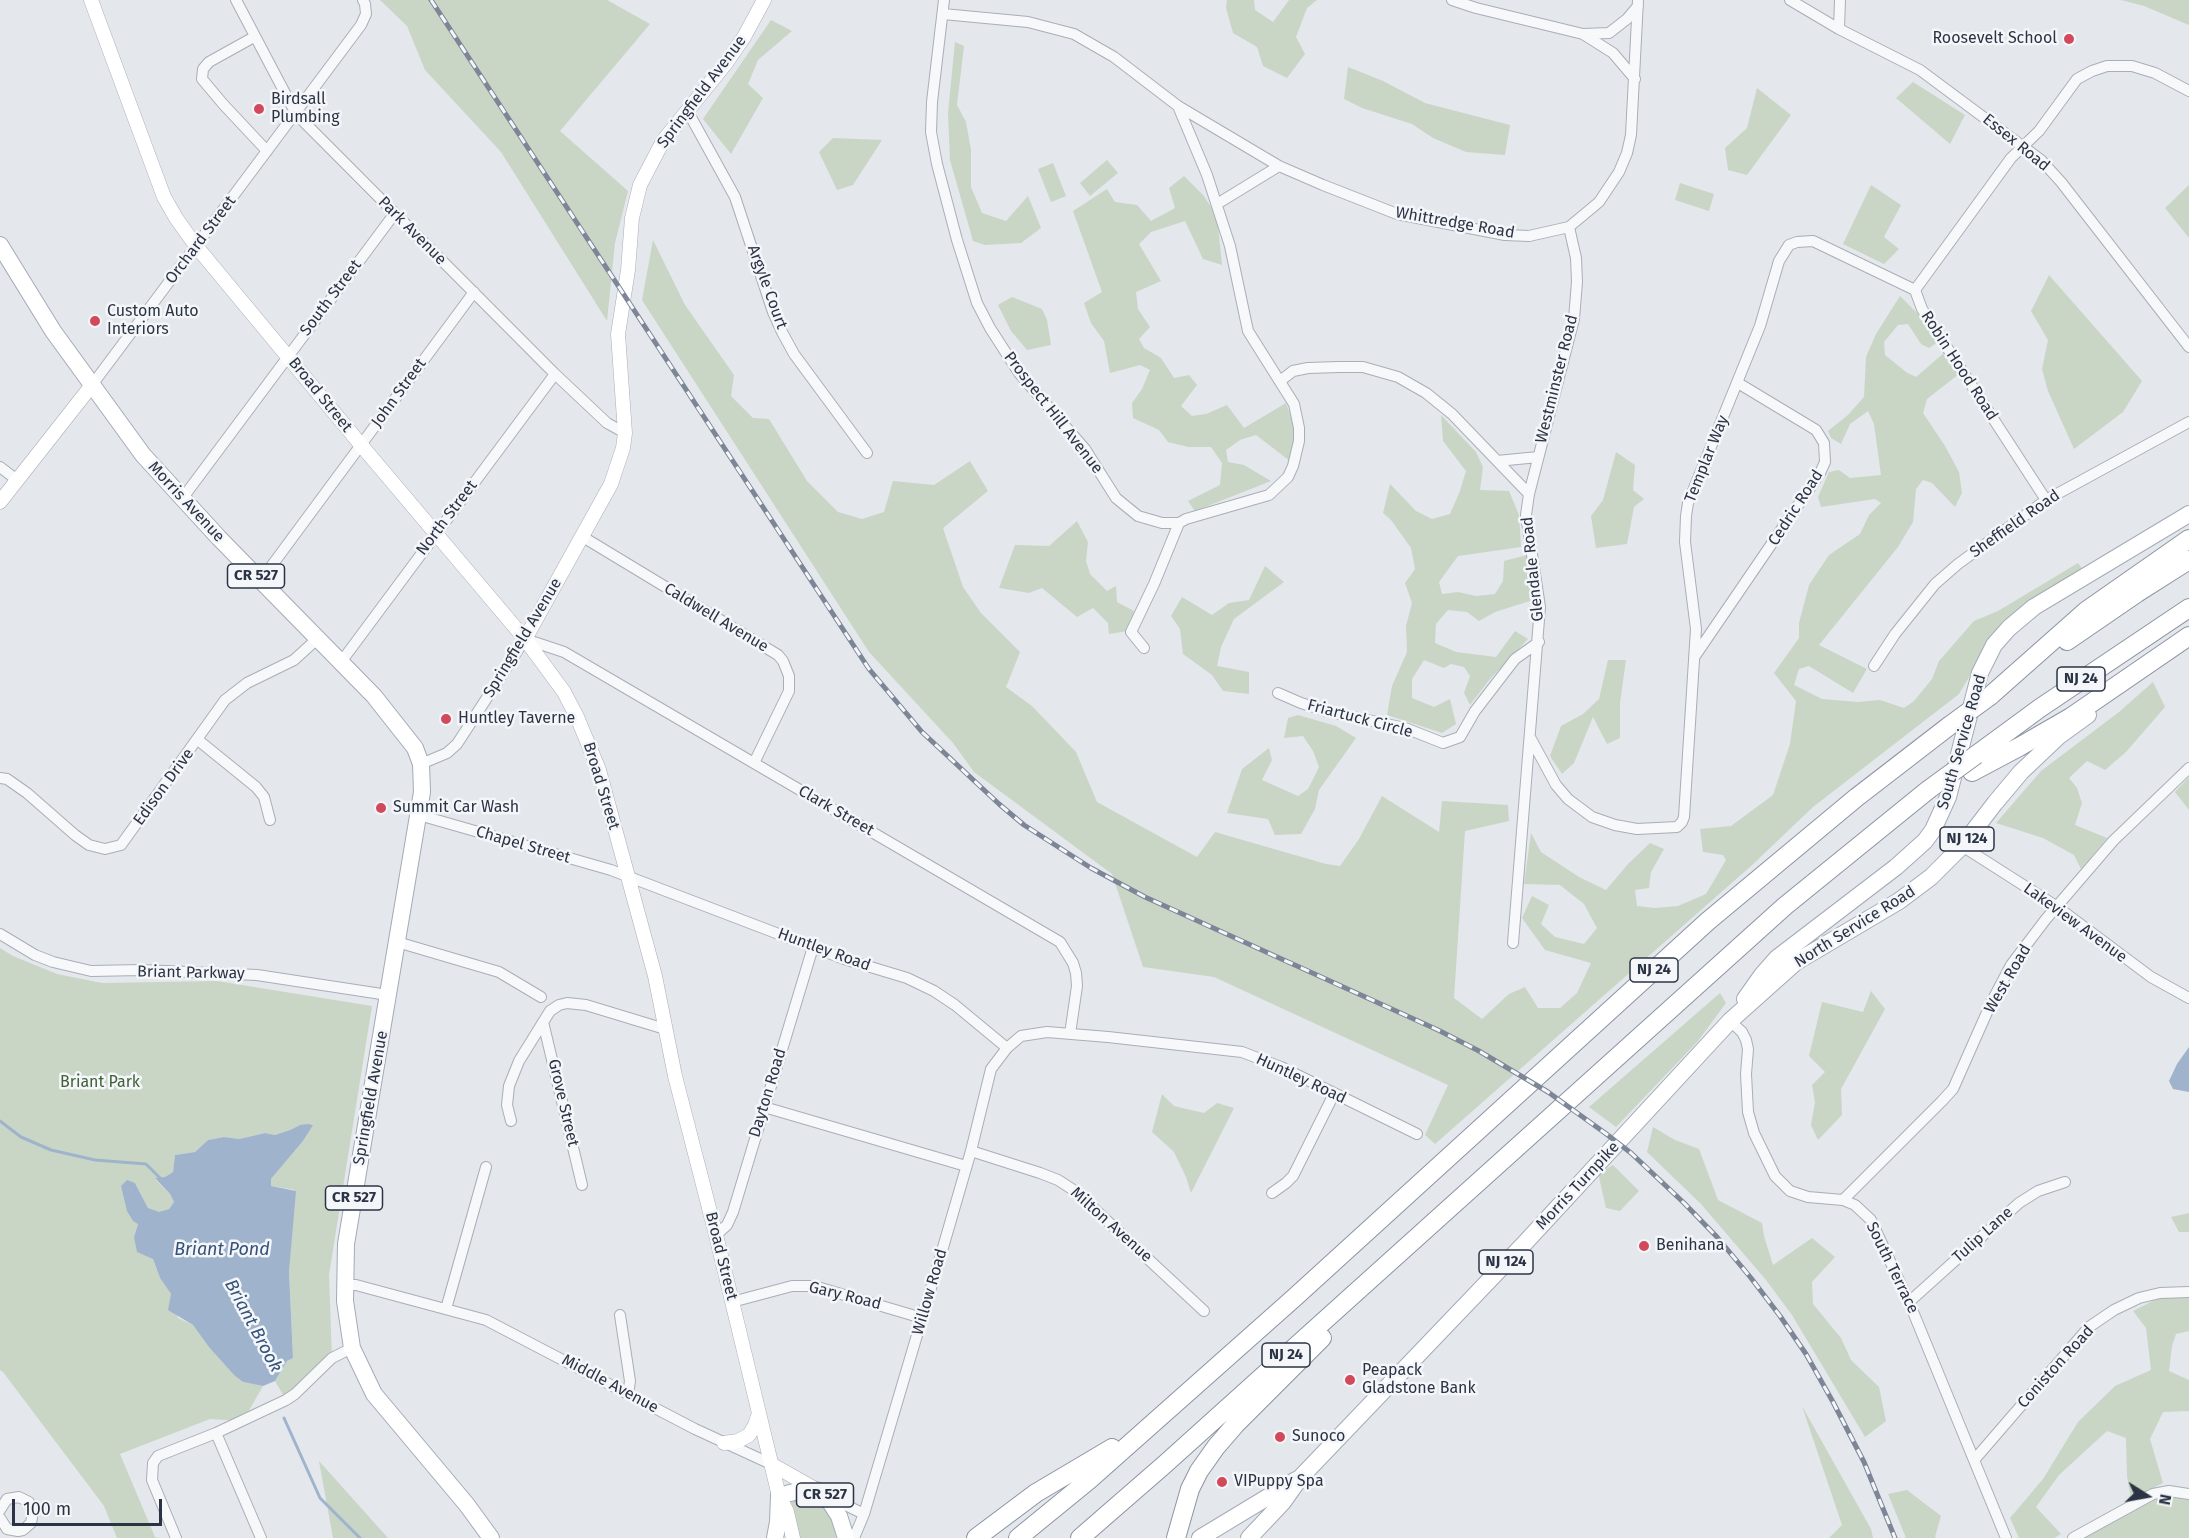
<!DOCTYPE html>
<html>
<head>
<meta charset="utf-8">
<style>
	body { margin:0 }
	#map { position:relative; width:2189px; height:1538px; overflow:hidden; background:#e4e7ec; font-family:"Fira Sans",sans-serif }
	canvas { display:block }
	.north { position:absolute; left:2117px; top:1466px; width:60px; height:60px; -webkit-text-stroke:4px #f4f6f9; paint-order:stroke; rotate:101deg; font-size:16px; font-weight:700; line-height:24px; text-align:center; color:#2b3445 }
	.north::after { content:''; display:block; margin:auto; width:21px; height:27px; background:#2b3445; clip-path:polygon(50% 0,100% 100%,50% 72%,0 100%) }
	.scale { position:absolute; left:12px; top:1499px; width:150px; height:27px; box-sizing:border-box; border:3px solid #2b3445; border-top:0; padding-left:8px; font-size:18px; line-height:21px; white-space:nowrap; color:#2b3445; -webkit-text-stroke:4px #f4f6f9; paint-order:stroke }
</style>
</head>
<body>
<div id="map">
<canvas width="2189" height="1538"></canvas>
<div class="north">N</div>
<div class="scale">100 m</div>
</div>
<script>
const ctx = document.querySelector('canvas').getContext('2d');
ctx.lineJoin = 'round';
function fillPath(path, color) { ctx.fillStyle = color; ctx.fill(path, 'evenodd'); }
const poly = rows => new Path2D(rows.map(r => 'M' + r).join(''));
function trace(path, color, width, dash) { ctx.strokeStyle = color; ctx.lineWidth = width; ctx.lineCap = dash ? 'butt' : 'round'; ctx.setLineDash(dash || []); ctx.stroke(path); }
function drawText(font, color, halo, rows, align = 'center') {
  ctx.font = font + ' "Fira Sans",sans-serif'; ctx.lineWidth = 5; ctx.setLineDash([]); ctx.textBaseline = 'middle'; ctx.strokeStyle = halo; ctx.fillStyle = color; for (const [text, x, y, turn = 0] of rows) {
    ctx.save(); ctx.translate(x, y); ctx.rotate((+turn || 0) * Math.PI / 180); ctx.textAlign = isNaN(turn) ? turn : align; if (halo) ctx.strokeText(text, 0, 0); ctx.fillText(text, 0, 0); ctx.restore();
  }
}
fillPath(poly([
	[380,0,607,0,650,24,560,131,628,191,615,243,607,321,501,152,425,70,407,26],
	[1227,0,1254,0,1255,10,1273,22,1289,0,1317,0,1307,8,1296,37,1305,54,1287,78,1263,66,1257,47,1233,33,1226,8],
	[2121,0,2189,0,2189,25,2144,6],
	[771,20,792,31,758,60,748,84,763,98,731,154,703,119],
	[955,42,964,46,957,105,966,122,971,150,971,187,982,213,1006,221,1028,196,1041,228,1021,243,985,245,973,241,950,160,948,113],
	[1348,67,1383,81,1425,103,1510,125,1505,155,1466,152,1433,138,1412,124,1362,108,1344,99],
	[1913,82,1965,115,1950,144,1896,98],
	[1757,88,1791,115,1747,175,1728,170,1725,148,1747,128],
	[833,138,882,140,853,185,837,190,819,152],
	[1107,160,1118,173,1090,196,1080,183],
	[1053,163,1066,196,1051,202,1038,169],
	[1184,176,1203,195,1217,216,1222,265,1203,259,1185,221,1151,232,1139,244,1161,281,1136,292,1138,309,1150,327,1139,339,1144,348,1161,358,1174,378,1189,375,1197,385,1181,406,1192,416,1206,414,1227,405,1244,428,1286,403,1297,435,1290,461,1256,435,1240,440,1226,450,1228,462,1244,465,1271,481,1195,511,1188,501,1220,485,1222,463,1211,447,1188,447,1168,442,1159,430,1133,418,1132,403,1142,389,1150,370,1140,365,1110,373,1104,341,1091,323,1084,303,1102,292,1073,211,1107,189,1115,202,1137,205,1151,221,1175,208,1169,188],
	[1680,183,1714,194,1709,211,1675,200],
	[1871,185,1901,205,1884,237,1899,249,1884,264,1843,244],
	[2189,185,2189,238,2165,208],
	[653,240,685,305,734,375,731,396,753,418,769,419,807,481,838,512,862,519,884,512,893,481,934,485,970,461,988,491,943,528,963,587,981,613,1020,652,1006,687,1032,706,1076,752,1097,802,1197,857,1215,832,1326,864,1340,866,1359,839,1382,796,1439,832,1442,801,1508,805,1509,821,1465,831,1454,998,1482,1019,1509,994,1525,987,1538,1008,1560,1008,1577,993,1591,963,1545,950,1522,918,1532,896,1549,905,1541,924,1555,937,1584,944,1597,928,1584,904,1560,885,1524,884,1531,833,1541,852,1579,877,1606,890,1628,864,1650,843,1664,849,1651,872,1649,888,1635,890,1637,906,1655,908,1678,906,1706,894,1726,860,1723,855,1703,852,1700,829,1731,826,1773,795,1790,744,1796,701,1774,673,1799,638,1799,623,1809,585,1829,555,1860,534,1869,515,1881,503,1875,499,1821,507,1818,497,1829,472,1839,470,1850,478,1881,475,1874,424,1868,411,1850,424,1841,444,1831,438,1828,431,1848,415,1864,397,1866,357,1876,334,1900,296,1918,314,1938,342,1929,348,1921,344,1908,324,1898,325,1884,342,1885,355,1906,372,1916,377,1944,353,1959,374,1927,399,1923,413,1945,446,1959,472,1962,493,1955,507,1932,483,1923,480,1916,489,1913,522,1898,547,1819,645,1867,669,1853,693,1809,666,1799,669,1794,685,1822,699,1858,702,1880,700,1904,708,1914,701,1932,679,1939,661,1974,621,1998,611,2078,563,2085,573,1984,652,1959,694,1813,807,1751,866,1435,1144,1425,1135,1448,1085,1214,977,1143,967,1112,874,974,772,953,743,869,652,642,300],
	[2049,275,2142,381,2123,412,2074,449,2048,391,2042,369,2048,340,2031,311],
	[1012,297,1042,309,1047,320,1051,345,1027,350,1011,331,998,305],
	[1441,415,1476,452,1483,467,1480,490,1509,491,1519,515,1521,547,1458,556,1439,582,1442,594,1458,592,1476,596,1495,594,1503,581,1504,561,1527,555,1533,600,1495,612,1479,621,1467,612,1448,610,1436,624,1435,643,1456,652,1496,657,1515,631,1528,639,1490,679,1470,705,1464,693,1470,676,1464,667,1451,664,1444,668,1424,660,1412,679,1412,698,1434,707,1450,699,1456,724,1442,733,1387,715,1392,686,1407,652,1406,626,1412,603,1405,583,1415,569,1411,548,1391,520,1383,513,1390,484,1416,511,1432,519,1450,514,1460,491,1466,471,1443,441],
	[1616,452,1635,465,1633,490,1644,499,1634,507,1627,544,1596,548,1591,516,1603,500],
	[1077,521,1088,542,1086,561,1090,574,1107,591,1116,586,1117,602,1134,611,1128,631,1109,634,1108,623,1093,608,1077,617,1042,588,1029,593,999,588,1015,545,1049,546],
	[1265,566,1284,582,1234,619,1221,647,1217,666,1249,672,1249,694,1223,691,1212,675,1183,654,1180,629,1171,616,1182,597,1212,615,1229,603,1249,600],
	[1608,660,1626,660,1620,703,1620,738,1607,744,1593,717,1574,763,1562,774,1550,756,1561,726,1583,714,1599,699],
	[2153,682,2165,707,2126,752,2105,770,2087,761,2069,778,2077,788,2082,803,2075,825,2107,838,2081,869,2074,855,2043,838,1996,823,2041,771,2119,712],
	[1298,715,1336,726,1356,738,1319,790,1315,809,1301,834,1275,835,1268,819,1227,813,1242,769,1269,748,1272,760,1262,780,1298,796,1308,789,1319,767,1313,751,1303,736,1284,738,1288,718],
	[2189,777,2189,810,2175,792],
	[0,948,13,956,57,974,102,983,217,981,372,1006,329,1275,332,1358,286,1400,275,1381,287,1361,293,1358,289,1272,295,1190,271,1186,271,1179,303,1141,312,1125,300,1125,290,1130,275,1135,265,1133,239,1139,224,1137,208,1140,195,1152,175,1155,173,1172,165,1177,155,1179,170,1194,174,1202,169,1209,159,1213,148,1208,135,1183,138,1224,134,1237,153,1259,160,1278,171,1294,178,1318,193,1325,235,1376,243,1382,263,1386,243,1421,210,1419,120,1454,155,1537,158,1538,117,1538,104,1506,3,1372,0,1370],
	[1871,991,1885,1009,1841,1089,1842,1115,1818,1140,1811,1125,1815,1102,1812,1085,1825,1072,1809,1056,1822,1002,1863,1012],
	[1720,993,1726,1003,1698,1041,1616,1127,1589,1107],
	[1162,1094,1174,1106,1204,1113,1217,1103,1234,1108,1191,1193,1186,1177,1174,1152,1152,1132],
	[1653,1127,1675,1140,1699,1149,1718,1200,1762,1223,1764,1236,1773,1265,1812,1238,1835,1257,1812,1282,1813,1304,1841,1338,1851,1360,1879,1387,1886,1421,1865,1437,1792,1315,1766,1280,1701,1204,1647,1152],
	[1613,1165,1639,1191,1620,1211,1606,1208,1598,1173],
	[2189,1213,2189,1232,2179,1232,2171,1217],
	[2159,1298,2189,1298,2189,1331,2176,1334,2172,1346,2169,1371,2189,1380,2189,1411,2163,1412,2150,1439,2163,1483,2131,1499,2127,1476,2126,1438,2107,1431,2059,1475,2036,1507,2061,1534,2054,1538,2019,1538,2010,1518,2043,1479,2078,1422,2115,1386,2151,1370,2146,1328,2133,1311],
	[1802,1406,1871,1529,1873,1538,1829,1538,1842,1525],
	[319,1461,388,1538,333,1538],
	[1907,1490,1941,1516,1935,1537,1936,1538,1906,1538,1888,1494],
	[2182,1496,2189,1498,2189,1538,2079,1538,2152,1498],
	[801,1497,813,1499,823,1505,834,1525,836,1538,800,1538,791,1502]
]), '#c9d6c5');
fillPath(poly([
	[2189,1047,2189,1092,2173,1089,2169,1081,2177,1064],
	[308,1124,313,1125,303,1141,271,1179,271,1186,296,1191,289,1272,293,1358,287,1361,275,1381,263,1386,243,1382,235,1376,209,1347,193,1325,168,1310,171,1294,160,1278,153,1259,137,1252,134,1237,138,1224,133,1221,127,1211,121,1186,127,1180,135,1183,148,1208,159,1212,169,1209,174,1202,170,1194,155,1178,165,1177,173,1172,175,1155,195,1152,208,1140,224,1137,239,1139,265,1133,275,1135,290,1130,300,1125]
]), '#9fb4cc');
trace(poly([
	[0,1121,21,1137,51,1150,95,1160,146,1164,162,1180],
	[284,1418,320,1498,360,1538]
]), '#9fb4cc', 3);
const street = poly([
	[236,0,296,114,555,374,607,423,625,433],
	[944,0,932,102,931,132,937,164,957,240,977,303,990,328,1019,373,1085,449,1116,498,1138,516,1162,523,1179,523,1186,519,1269,495,1288,477,1293,466,1299,441,1299,428,1294,404,1248,331,1230,246,1207,175,1178,106],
	[1452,0,1476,8,1583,34,1613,53,1635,79],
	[1790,0,1839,29,1920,70,2041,160,2061,182,2189,347],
	[943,14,1028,22,1074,34,1114,57,1178,106,1279,166,1323,185,1397,214,1505,235,1529,236,1569,227,1599,202,1619,172,1627,153,1631,135,1638,0],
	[1839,29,1840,0],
	[1583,34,1609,33,1627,19,1638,6],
	[254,37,209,62,203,69,202,79,223,104,267,151],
	[687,110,735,197,773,312,782,332,794,354,867,453],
	[1217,204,1279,166],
	[1280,381,1293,371,1308,368,1339,367,1363,367,1398,377,1426,393,1452,414,1529,494,1526,515,1540,607,1513,943],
	[92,385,361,25,366,14,365,4,363,0],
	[1497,461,1538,457],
	[0,467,17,480],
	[1529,494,1574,319,1577,282,1576,258,1569,227],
	[182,499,395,213],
	[2046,500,1922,309,1915,290,2011,158,2039,131,2077,79,2092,71,2107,66,2132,66,2155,73,2189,91],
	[583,537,778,655,783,661,789,676,789,691,754,763],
	[259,579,267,572,474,292],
	[1144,648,1131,632,1154,584,1179,523],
	[1695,656,1820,473,1825,462,1824,443,1816,430,1738,383],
	[341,662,555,374],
	[1874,666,1895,634,1935,584,1958,564,2046,500,2189,422],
	[1278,693,1301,703,1330,712,1405,728,1443,743,1460,737,1475,711,1515,659,1539,642],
	[1531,739,1556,785,1568,799,1592,817,1615,825,1637,829,1677,827,1682,822,1684,817,1696,629,1685,542,1686,516,1688,503,1760,326,1779,261,1789,245,1797,242,1813,241,1915,290],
	[198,740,256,787,264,797,270,820],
	[421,764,447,753,457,744,525,639,564,652,1060,942,1073,963,1076,973,1077,986,1070,1034],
	[0,778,7,779,27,793,75,835,89,845,105,849,121,845,225,700,247,683,294,660,317,639],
	[419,815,611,870,844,959,907,978,934,991,955,1005,1007,1048],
	[1962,846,2056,906,2151,977,2189,998],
	[0,934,35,955,53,962,91,971,141,970,257,975,388,995],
	[397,942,499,972,541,997],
	[1730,1021,1742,1032,1746,1040,1748,1049,1746,1074,1748,1112,1754,1133,1775,1176,1790,1191,1808,1197,1843,1200,1855,1205,1871,1220,1909,1302,2006,1538],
	[543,1022,582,1185],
	[764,1107,966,1166],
	[511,1121,507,1105,509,1086,519,1061,550,1011,559,1005,567,1003,586,1005,665,1029],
	[971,1151,1040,1173,1058,1180,1075,1191,1204,1311],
	[1272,1193,1286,1183,1293,1176,1334,1094],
	[1843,1200,1942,1101,1953,1089,1992,1001,2011,965,2046,919,2113,841,2189,768],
	[716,1235,727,1225,733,1212,813,947],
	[345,1285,356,1285,486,1320,695,1429,771,1464],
	[732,1302,792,1286,814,1286,922,1318],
	[1909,1302,2019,1203,2038,1191,2065,1182],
	[446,1309,486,1167],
	[620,1315,630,1381,628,1394],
	[216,1433,261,1538],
	[1975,1459,2089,1327,2114,1310,2139,1298,2160,1293,2189,1292],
	[829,1497,864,1514],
	[0,1510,7,1499,19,1497,29,1502,33,1512,31,1523,23,1530,18,1531,7,1529,0,1518],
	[176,1538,152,1480,153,1463,158,1456,216,1433,286,1400,295,1394,332,1358,352,1348],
	[854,1538,864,1514,944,1244,971,1151,991,1069,1007,1048,1021,1036,1047,1032,1108,1037,1242,1052,1281,1067,1417,1134],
	[2073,1538,2153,1494,2169,1491,2189,1494]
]);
const secondary = poly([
	[91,0,164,197,176,218,196,246,361,445,525,639,564,692,577,717,599,770,655,976,675,1076,716,1235,779,1496,787,1512,793,1538],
	[0,502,92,385],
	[525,639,611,484,623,448,625,433,618,334,628,270,632,218,640,185,663,141,726,63,744,37,764,0],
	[724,1443,738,1441,749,1435,755,1425,759,1413],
	[771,1464,817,1490]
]);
const primary = poly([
	[0,245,53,331,143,455,219,538,374,696,415,748,421,764,422,792,346,1244,345,1301,352,1348,374,1394,467,1505,491,1538],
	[1745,999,1762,975,1777,958,1896,867,1925,841,1933,830,1948,797,1980,673,1994,645,2009,628,2034,607,2189,514],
	[775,1538,778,1522,779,1496,805,1489,816,1490,826,1496,839,1516,846,1538],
	[1200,1538,1296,1480],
	[1249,1538,1283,1502,1300,1478,1523,1245,1730,1021,1796,962,1899,901,1931,877,1962,846,1995,803,2021,772,2059,736,2088,715]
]);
const highway = poly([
	[2067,641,2137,593,2189,560],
	[1990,696,2086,611,2189,539],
	[1976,755,2040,708,2189,608],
	[1972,772,2019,747,2071,717,2189,636],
	[976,1538,1036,1493,1112,1448],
	[1018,1538,1089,1480,1294,1298,1708,921,1857,797,1949,726],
	[1080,1538,1164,1465,1785,906,1928,790],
	[1176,1538,1190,1489,1199,1471,1216,1447,1235,1425,1322,1338]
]);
trace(street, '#a9aeb7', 12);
trace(secondary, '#a9aeb7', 15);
trace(primary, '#a3abb8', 18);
trace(highway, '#8b94a3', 20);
trace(street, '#f7f8fa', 10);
trace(secondary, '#fff', 14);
trace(primary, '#fff', 16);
trace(highway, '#fff', 18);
const rail = poly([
	[431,0,869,669,922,732,999,804,1024,825,1091,868,1145,897,1438,1030,1479,1051,1548,1092,1605,1133,1631,1153,1684,1203,1717,1237,1751,1278,1780,1316,1806,1354,1833,1402,1864,1462,1895,1538]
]);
trace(rail, '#7d8696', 5);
trace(rail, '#f4f6f9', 3, [9]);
const highwayBridge = poly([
	[1949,726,1990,696],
	[1928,790,1976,755]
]);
trace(highwayBridge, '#8b94a3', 20, []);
trace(highwayBridge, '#fff', 18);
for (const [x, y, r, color] of [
	[2069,39,6,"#d1495b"],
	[259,109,6,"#d1495b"],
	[95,321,6,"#d1495b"],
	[446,719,6,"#d1495b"],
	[381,808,6,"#d1495b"],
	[1644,1246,6,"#d1495b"],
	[1350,1380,6,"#d1495b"],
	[1280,1437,6,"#d1495b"],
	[1222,1482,6,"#d1495b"]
]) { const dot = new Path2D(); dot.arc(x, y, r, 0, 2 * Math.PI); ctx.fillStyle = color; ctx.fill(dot); trace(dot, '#f4f6f9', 2); }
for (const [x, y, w] of [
	[256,576,57],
	[2081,679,48],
	[1967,839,54],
	[1654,970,48],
	[354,1198,57],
	[1506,1262,54],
	[1286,1355,48],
	[825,1495,57]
]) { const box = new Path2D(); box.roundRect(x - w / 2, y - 12, w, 24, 4.5); ctx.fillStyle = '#f4f6f9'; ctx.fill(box); trace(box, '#2b3445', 1.5); }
drawText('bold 15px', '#2b3445', null, [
	["CR 527",256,576],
	["NJ 24",2081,679],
	["NJ 124",1967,839],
	["NJ 24",1654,970],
	["CR 527",354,1198],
	["NJ 124",1506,1262],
	["NJ 24",1286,1355],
	["CR 527",825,1495]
]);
drawText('16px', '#2b3445', '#f4f6f9', [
	["Roosevelt School",2057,39,"right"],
	["Birdsall",271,100],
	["Plumbing",271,118],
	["Custom Auto",107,312],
	["Interiors",107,330],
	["Huntley Taverne",458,719],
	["Summit Car Wash",393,808],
	["Benihana",1656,1246],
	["Peapack",1362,1371],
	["Gladstone Bank",1362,1389],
	["Sunoco",1292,1437],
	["VIPuppy Spa",1234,1482]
], 'left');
drawText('16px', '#2b3445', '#f4f6f9', [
	["Springfield Avenue",702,92,-53],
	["Essex Road",2016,143,39],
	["Whittredge Road",1455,223,10],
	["Park Avenue",412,231,45],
	["Orchard Street",201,240,-53],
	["Argyle Court",767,287,70],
	["South Street",331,298,-53],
	["Robin Hood Road",1959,366,57],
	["Westminster Road",1557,379,-76],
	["John Street",399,393,-54],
	["Broad Street",320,395,51],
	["Prospect Hill Avenue",1053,413,52],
	["Templar Way",1707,459,-68],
	["Morris Avenue",186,502,47],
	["Cedric Road",1796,508,-57],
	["North Street",447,518,-53],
	["Sheffield Road",2015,524,-35],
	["Glendale Road",1533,569,-96],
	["Caldwell Avenue",716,618,31],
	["Springfield Avenue",523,638,-59],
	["Friartuck Circle",1360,719,15],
	["South Service Road",1962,742,-74],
	["Broad Street",601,786,73],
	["Edison Drive",164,787,-54],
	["Clark Street",836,811,30],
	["Chapel Street",523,845,16],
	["Lakeview Avenue",2075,923,36],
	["North Service Road",1855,927,-32],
	["Huntley Road",824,950,20],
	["Briant Parkway",191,973,1],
	["West Road",2008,979,-60],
	["Huntley Road",1301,1079,25],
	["Dayton Road",768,1093,-73],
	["Springfield Avenue",371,1098,-80],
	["Grove Street",563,1103,77],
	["Morris Turnpike",1578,1186,-47],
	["Milton Avenue",1111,1225,42],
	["Tulip Lane",1983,1235,-42],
	["Broad Street",721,1256,76],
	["South Terrace",1892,1268,64],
	["Willow Road",930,1292,-74],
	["Gary Road",845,1296,14],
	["Coniston Road",2056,1367,-48],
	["Middle Avenue",610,1384,28]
]);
drawText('16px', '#3f6138', '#f4f6f9', [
	["Briant Park",100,1083]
]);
drawText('italic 18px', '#34527a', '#f4f6f9', [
	["Briant Pond",222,1250],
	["Briant Brook",253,1326,62]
]);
</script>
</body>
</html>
